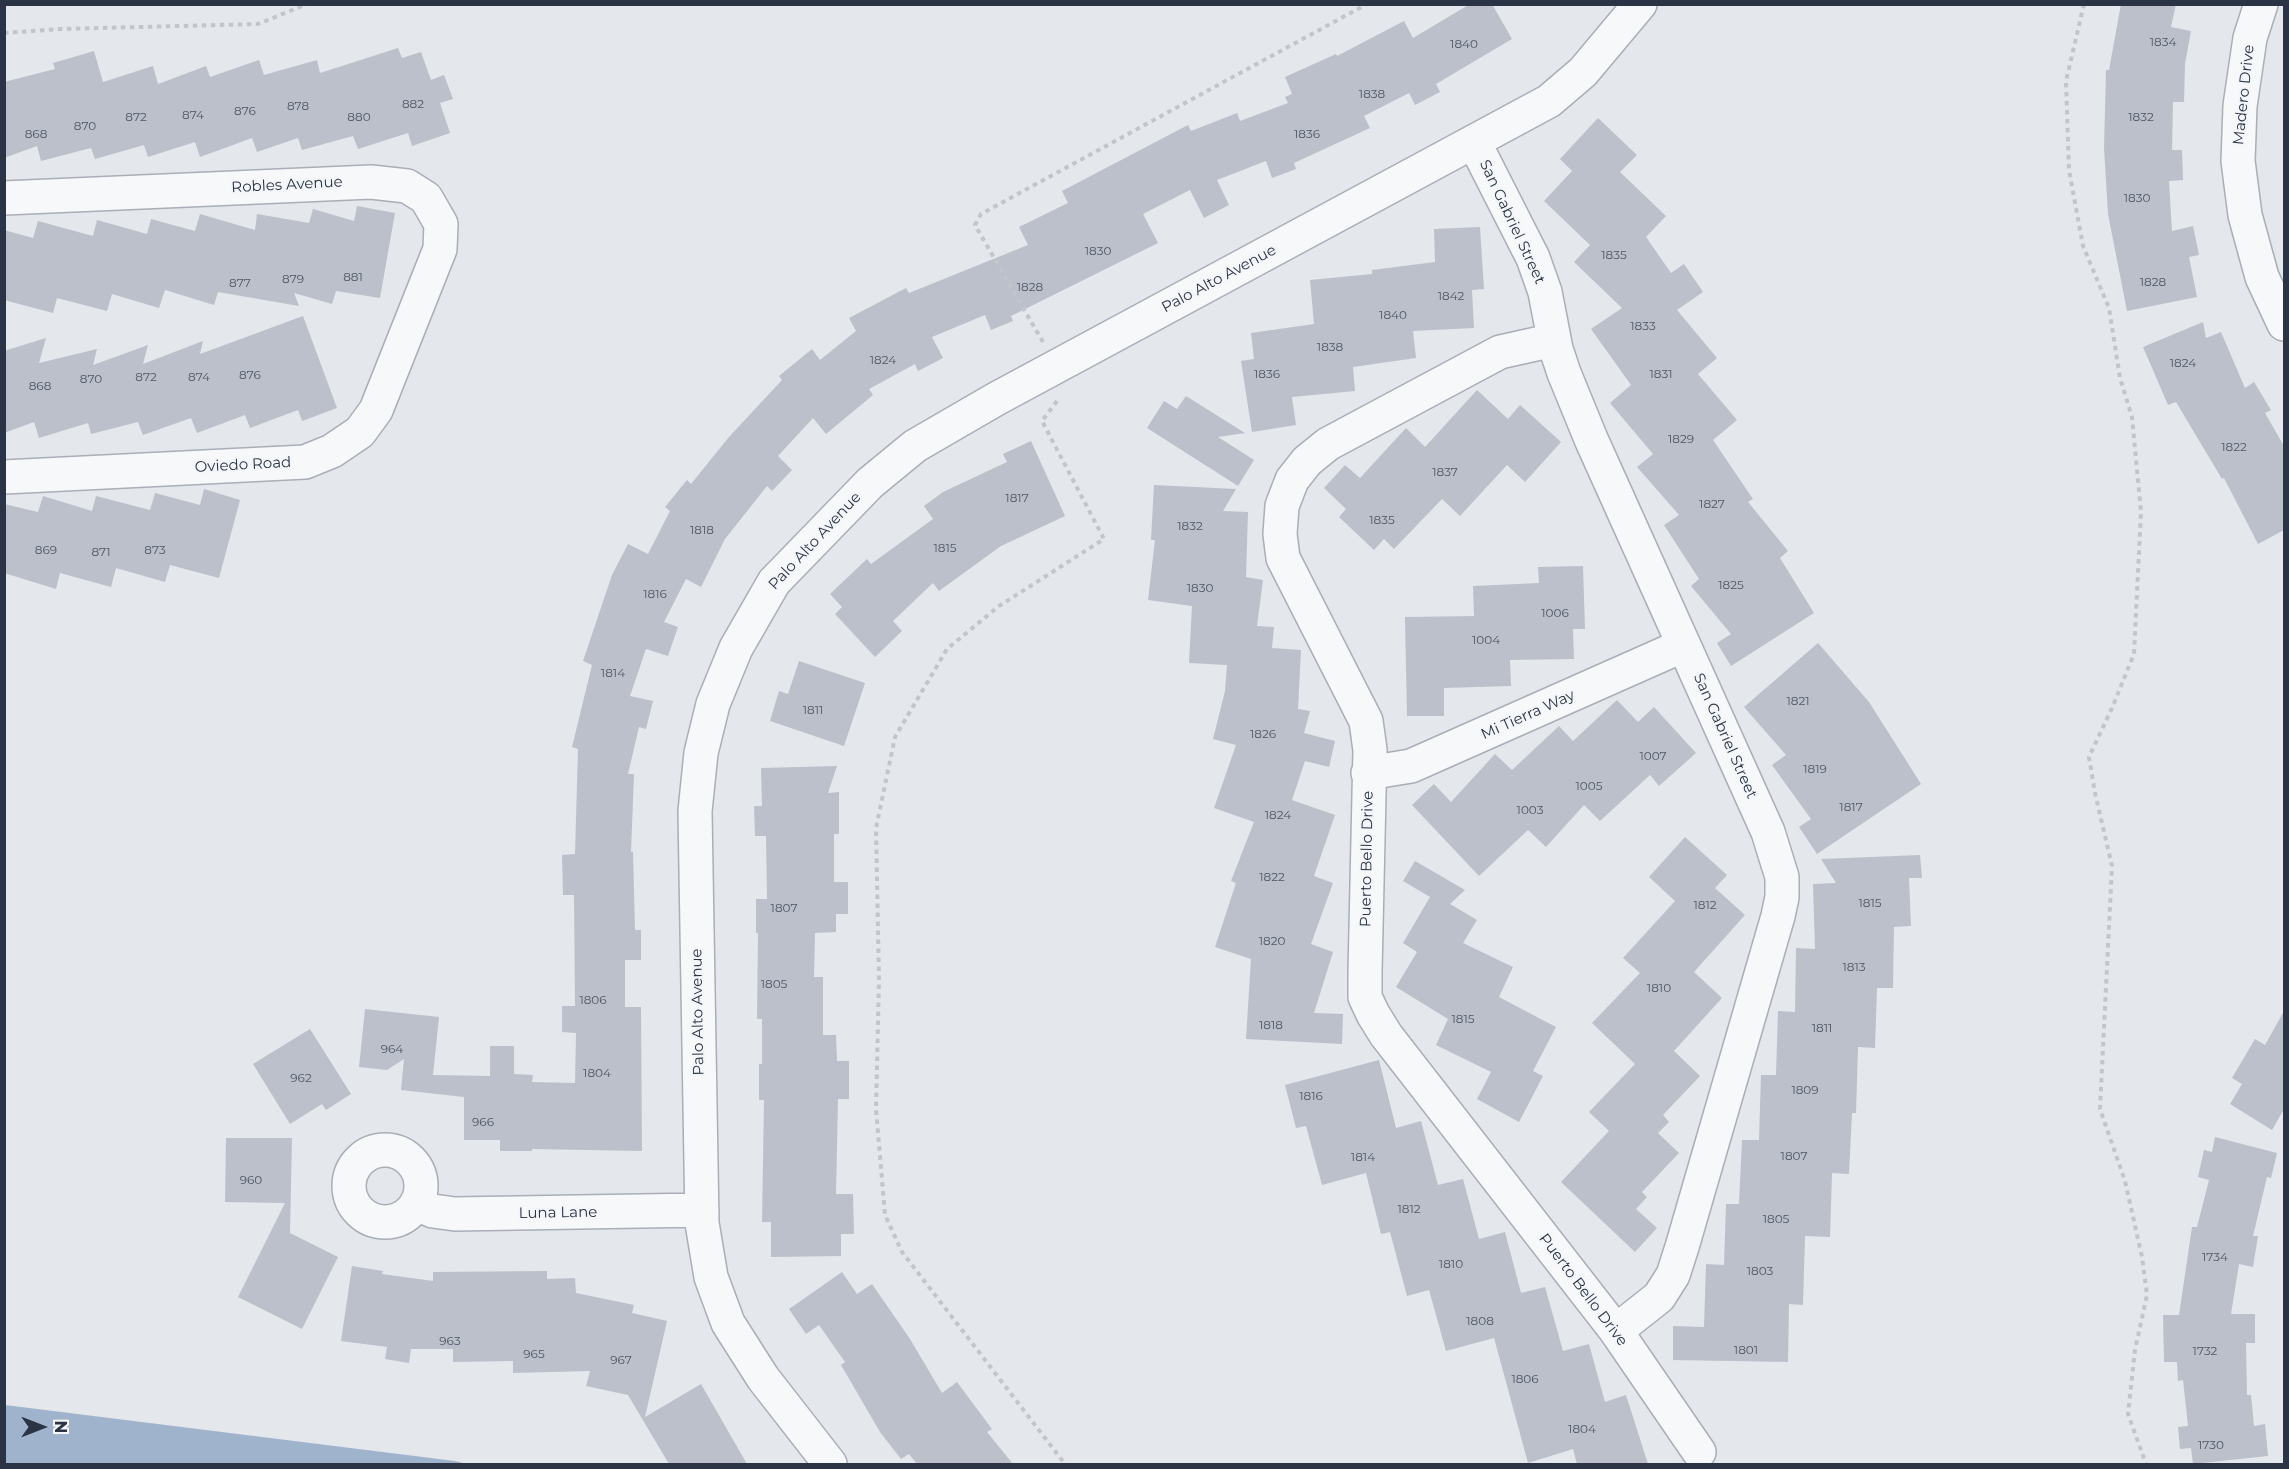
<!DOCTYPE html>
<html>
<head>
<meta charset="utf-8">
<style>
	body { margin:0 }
	#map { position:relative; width:2289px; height:1469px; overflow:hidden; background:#e4e7ec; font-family:Montserrat,sans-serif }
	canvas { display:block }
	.frame { position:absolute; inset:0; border:6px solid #2b3445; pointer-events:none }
	.north { position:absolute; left:12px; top:1397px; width:60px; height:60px; -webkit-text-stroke:4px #f4f6f9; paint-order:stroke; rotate:90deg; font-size:16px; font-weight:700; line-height:24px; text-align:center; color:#2b3445 }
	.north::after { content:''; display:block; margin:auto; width:21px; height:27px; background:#2b3445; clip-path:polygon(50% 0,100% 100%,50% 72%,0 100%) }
</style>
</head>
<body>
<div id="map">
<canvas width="2289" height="1469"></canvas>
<div class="frame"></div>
<div class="north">N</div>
</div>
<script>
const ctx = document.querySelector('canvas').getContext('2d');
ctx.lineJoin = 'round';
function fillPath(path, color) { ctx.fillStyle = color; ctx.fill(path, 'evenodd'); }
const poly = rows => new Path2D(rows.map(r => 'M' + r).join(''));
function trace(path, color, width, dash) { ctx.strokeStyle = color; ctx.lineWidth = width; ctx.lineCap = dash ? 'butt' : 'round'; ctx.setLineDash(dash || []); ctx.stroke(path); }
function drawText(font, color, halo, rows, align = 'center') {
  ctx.font = font + ' Montserrat,sans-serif'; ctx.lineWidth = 5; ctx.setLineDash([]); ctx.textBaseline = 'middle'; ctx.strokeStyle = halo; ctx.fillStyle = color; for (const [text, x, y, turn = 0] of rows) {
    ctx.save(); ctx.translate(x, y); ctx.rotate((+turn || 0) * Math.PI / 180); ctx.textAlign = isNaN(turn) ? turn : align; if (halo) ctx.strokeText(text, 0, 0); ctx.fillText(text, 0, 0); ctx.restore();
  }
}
fillPath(poly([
	[5,1405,455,1461,467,1464,5,1464]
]), '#9fb4cc');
fillPath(poly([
	[1470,4,1492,4,1512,39,1436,84,1440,92,1415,105,1409,93,1364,116,1370,128,1294,163,1296,169,1272,178,1266,161,1217,180,1229,205,1204,218,1190,190,1143,214,1158,243,1011,316,1013,321,991,330,985,315,932,337,943,358,918,371,915,364,869,389,873,395,826,434,813,418,778,456,792,470,772,491,767,486,725,539,701,587,686,579,664,622,678,627,668,656,646,649,630,696,653,701,646,729,639,727,628,774,634,774,631,852,633,852,635,930,641,930,641,960,625,960,625,1007,641,1007,642,1151,532,1149,532,1151,500,1151,500,1140,464,1140,464,1097,401,1090,404,1059,387,1070,359,1067,365,1009,439,1017,433,1075,490,1076,490,1046,514,1046,514,1074,533,1075,532,1082,575,1083,576,1033,562,1032,562,1006,575,1006,574,895,563,895,562,855,575,854,578,749,572,747,592,665,583,661,612,575,628,544,648,554,670,511,665,507,687,480,691,484,729,437,782,380,779,376,812,349,820,360,856,331,849,318,906,288,909,293,1028,245,1019,227,1068,203,1062,191,1188,125,1191,131,1237,113,1240,121,1288,103,1285,97,1292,94,1285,77,1336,54,1337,56,1404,21,1413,38],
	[2121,4,2176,4,2171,27,2191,31,2185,64,2184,102,2173,102,2172,150,2182,150,2183,180,2169,181,2172,231,2193,226,2199,255,2189,257,2197,297,2127,311,2108,214,2104,148,2106,70,2109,70],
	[398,48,402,58,421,52,431,80,444,75,453,99,440,103,450,133,412,146,408,133,358,149,353,136,302,150,298,138,257,152,252,138,200,157,195,142,148,157,144,145,95,159,91,148,41,161,37,146,4,158,4,82,55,69,53,63,94,51,103,82,153,66,158,84,206,66,210,77,259,60,264,75,317,60,320,73],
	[1598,118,1637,155,1620,172,1666,216,1646,237,1671,273,1684,264,1703,292,1677,310,1717,358,1698,374,1737,420,1713,440,1753,499,1748,502,1788,551,1780,558,1814,613,1731,666,1717,643,1731,634,1691,586,1699,579,1664,525,1679,515,1637,467,1653,454,1610,403,1631,385,1591,329,1622,308,1574,262,1590,245,1544,201,1572,171,1560,159],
	[357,206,395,213,380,298,336,291,332,304,294,293,299,306,218,292,214,305,165,290,159,308,112,294,107,311,57,298,53,313,4,300,4,230,33,238,38,221,93,236,97,220,147,234,151,219,195,231,200,214,255,230,257,214,309,223,313,209,354,221],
	[1480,227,1484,289,1472,290,1474,328,1413,331,1416,358,1353,367,1355,391,1292,397,1296,425,1252,432,1241,361,1254,359,1251,333,1314,324,1310,280,1372,274,1372,270,1435,262,1434,229],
	[303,316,337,408,302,421,298,410,250,428,245,415,197,433,191,418,143,435,138,422,91,434,88,423,39,438,34,422,4,433,4,351,46,338,39,363,97,349,93,365,148,345,143,364,203,341,200,354],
	[2203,322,2206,338,2221,332,2245,388,2254,382,2271,410,2265,413,2284,446,2284,530,2258,544,2224,478,2222,479,2176,402,2168,405,2143,347],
	[1477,390,1508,419,1520,405,1561,442,1525,482,1507,465,1460,516,1442,499,1394,549,1384,539,1374,550,1339,517,1346,509,1324,488,1345,465,1360,478,1406,428,1425,447],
	[1186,396,1245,433,1218,437,1254,460,1238,486,1147,428,1164,401,1177,409],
	[1031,441,1065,516,1001,546,939,591,933,583,893,621,902,631,875,657,835,614,842,607,830,594,867,559,871,564,933,519,924,506,943,492,1007,462,1003,454],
	[1154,485,1236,489,1223,511,1248,512,1246,577,1263,580,1257,626,1274,627,1272,648,1301,650,1298,709,1310,711,1304,733,1335,741,1329,767,1305,761,1292,800,1335,815,1314,876,1333,883,1311,944,1333,952,1314,1013,1343,1014,1342,1044,1246,1039,1251,959,1215,947,1236,883,1231,881,1254,822,1214,808,1236,745,1213,739,1225,691,1227,665,1189,663,1192,606,1148,600,1155,540,1151,540],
	[204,489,240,500,219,578,170,565,165,582,116,568,111,587,60,573,56,589,4,573,4,504,38,512,43,496,92,511,96,496,150,510,155,493,200,505],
	[1583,566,1585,629,1573,629,1574,659,1510,660,1511,686,1444,688,1444,716,1407,716,1405,617,1474,616,1473,586,1539,583,1538,567],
	[1818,643,1869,702,1921,784,1817,854,1799,827,1811,819,1772,765,1786,755,1744,707],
	[799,661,865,683,844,746,770,721,779,691,788,694],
	[1617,700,1638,722,1654,707,1696,753,1659,786,1650,775,1600,821,1584,805,1546,847,1528,830,1479,876,1412,805,1434,784,1451,802,1495,754,1512,770,1559,726,1573,741],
	[837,766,828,793,839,792,839,834,834,834,834,882,848,882,848,914,836,914,836,932,815,933,814,977,823,977,823,1035,836,1035,837,1061,849,1061,849,1099,838,1099,836,1194,853,1194,854,1234,841,1234,841,1256,771,1257,771,1222,762,1222,764,1100,759,1100,759,1064,762,1064,762,1019,757,1019,758,933,756,933,756,899,767,899,766,836,755,836,754,806,762,806,761,768],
	[1685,837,1727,875,1715,888,1745,915,1694,972,1722,998,1674,1051,1700,1076,1663,1115,1669,1122,1658,1133,1679,1153,1642,1192,1647,1197,1636,1209,1657,1228,1635,1252,1561,1182,1609,1131,1589,1112,1635,1064,1592,1023,1640,973,1623,958,1675,901,1649,877],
	[1920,855,1922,878,1909,878,1911,926,1894,927,1893,988,1877,988,1875,1048,1858,1047,1856,1113,1852,1113,1849,1174,1832,1173,1830,1237,1805,1236,1803,1305,1789,1304,1788,1362,1673,1360,1673,1326,1704,1327,1706,1264,1724,1265,1726,1204,1739,1204,1742,1140,1759,1140,1761,1075,1776,1075,1778,1011,1795,1012,1796,948,1815,949,1813,884,1836,883,1821,859],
	[1415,861,1465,890,1450,904,1477,920,1463,943,1513,967,1499,997,1556,1027,1533,1071,1543,1076,1519,1122,1477,1099,1491,1072,1436,1045,1448,1019,1396,987,1417,952,1403,943,1430,897,1403,881],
	[2284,1011,2284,1109,2272,1130,2230,1104,2242,1084,2232,1078,2255,1039,2265,1045],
	[310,1029,351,1094,326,1110,322,1104,290,1124,253,1064],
	[1379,1060,1396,1128,1421,1121,1438,1185,1463,1179,1479,1239,1505,1232,1521,1293,1545,1287,1563,1351,1589,1344,1605,1402,1626,1395,1648,1464,1577,1464,1573,1449,1528,1463,1494,1338,1446,1351,1429,1290,1407,1296,1390,1232,1381,1234,1366,1173,1322,1185,1306,1126,1296,1128,1285,1085],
	[2215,1137,2277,1153,2271,1178,2267,1177,2253,1236,2258,1236,2253,1267,2239,1264,2231,1314,2255,1314,2255,1343,2246,1343,2247,1395,2251,1395,2254,1426,2265,1424,2268,1456,2193,1464,2191,1448,2180,1449,2178,1427,2188,1426,2183,1380,2178,1381,2177,1362,2164,1362,2163,1315,2179,1315,2192,1227,2197,1227,2209,1180,2198,1177,2204,1150,2212,1152],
	[226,1138,292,1138,290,1233,338,1257,302,1329,238,1297,285,1203,225,1202],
	[352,1266,383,1271,382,1274,433,1281,433,1272,547,1271,547,1279,575,1278,576,1293,634,1305,632,1313,667,1321,645,1417,701,1384,747,1464,669,1464,628,1395,586,1386,590,1371,513,1373,513,1361,453,1362,453,1349,411,1349,409,1363,385,1359,387,1347,341,1341],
	[842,1272,857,1294,872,1284,910,1339,942,1393,957,1382,992,1429,987,1432,1013,1464,917,1464,909,1454,901,1459,880,1432,841,1365,845,1362,819,1325,806,1334,789,1309]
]), '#bbc0ca');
const minor = poly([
	[2261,4,2250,38,2240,106,2238,161,2245,215,2262,277,2284,324],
	[1474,142,1533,258,1545,292,1556,349,1564,373,1591,439,1768,832,1782,877,1782,897,1778,916,1682,1247,1673,1275,1659,1297,1616,1331],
	[4,198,371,182,407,186,426,198,441,224,440,249,376,410,360,432,332,451,305,462,4,477],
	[1554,340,1500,352,1328,444,1307,461,1292,480,1282,506,1280,534,1283,558,1366,721,1370,750,1365,972,1365,997,1373,1014,1386,1035,1616,1331,1699,1452],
	[1368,773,1411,766,1684,645],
	'349 1186a36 36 0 1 1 72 0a36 36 0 1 1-72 0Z',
	[416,1204,433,1211,455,1214,702,1210],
	[830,1464,763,1378,728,1323,711,1277,702,1223,695,811,701,753,713,704,736,648,774,582,870,483,915,446,996,399,1549,101,1583,72,1640,4]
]);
trace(minor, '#a9aeb7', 36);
trace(poly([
	[2084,4,2066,81,2069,170,2083,246,2109,308,2120,378,2132,417,2141,512,2134,654,2112,708,2089,757,2095,793,2112,866,2100,1109,2125,1181,2142,1257,2147,1295,2135,1350,2128,1414,2146,1464],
	[4,33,61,29,258,24,307,4],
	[1043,342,975,225,981,214,1367,4],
	[1057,401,1042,421,1104,539,999,606,947,649,895,737,876,828,879,980,876,1109,885,1215,902,1252,1065,1464]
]), '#c2c5cb', 4, [4.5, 4.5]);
trace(minor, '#f7f8fa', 33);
drawText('12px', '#4f5766', null, [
	["1834",2163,42],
	["1840",1464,44],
	["1838",1372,94],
	["882",413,104],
	["878",298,106],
	["876",245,111],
	["874",193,115],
	["872",136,117],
	["880",359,117],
	["1832",2141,117],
	["870",85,126],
	["868",36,134],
	["1836",1307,134],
	["1830",2137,198],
	["1830",1098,251],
	["1835",1614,255],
	["881",353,277],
	["879",293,279],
	["1828",2153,282],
	["877",240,283],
	["1828",1030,287],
	["1842",1451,296],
	["1840",1393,315],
	["1833",1643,326],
	["1838",1330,347],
	["1824",883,360],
	["1824",2183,363],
	["1836",1267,374],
	["1831",1661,374],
	["876",250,375],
	["872",146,377],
	["874",199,377],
	["870",91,379],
	["868",40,386],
	["1829",1681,439],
	["1822",2234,447],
	["1837",1445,472],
	["1817",1017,498],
	["1827",1712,504],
	["1835",1382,520],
	["1832",1190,526],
	["1818",702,530],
	["1815",945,548],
	["869",46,550],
	["873",155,550],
	["871",101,552],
	["1825",1731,585],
	["1830",1200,588],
	["1816",655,594],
	["1006",1555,613],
	["1004",1486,640],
	["1814",613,673],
	["1821",1798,701],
	["1811",813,710],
	["1826",1263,734],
	["1007",1653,756],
	["1819",1815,769],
	["1005",1589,786],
	["1817",1851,807],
	["1003",1530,810],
	["1824",1278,815],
	["1822",1272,877],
	["1815",1870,903],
	["1812",1705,905],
	["1807",784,908],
	["1820",1272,941],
	["1813",1854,967],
	["1805",774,984],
	["1810",1659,988],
	["1806",593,1000],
	["1815",1463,1019],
	["1818",1271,1025],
	["1811",1822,1028],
	["964",392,1049],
	["1804",597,1073],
	["962",301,1078],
	["1809",1805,1090],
	["1816",1311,1096],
	["966",483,1122],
	["1807",1794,1156],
	["1814",1363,1157],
	["960",251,1180],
	["1812",1409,1209],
	["1805",1776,1219],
	["1734",2215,1257],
	["1810",1451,1264],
	["1803",1760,1271],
	["1808",1480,1321],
	["963",450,1341],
	["1801",1746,1350],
	["1732",2205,1351],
	["965",534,1354],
	["967",621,1360],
	["1806",1525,1379],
	["1804",1582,1429],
	["1730",2211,1445]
]);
drawText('15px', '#2b3445', '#f4f6f9', [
	["Madero Drive",2244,95,-84],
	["Robles Avenue",287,185,-3],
	["San Gabriel Street",1512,222,65],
	["Palo Alto Avenue",1219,279,-28],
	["Oviedo Road",243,465,-3],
	["Palo Alto Avenue",815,541,-47],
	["Mi Tierra Way",1528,715,-24],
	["San Gabriel Street",1725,736,66],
	["Puerto Bello Drive",1367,859,-89],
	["Palo Alto Avenue",698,1012,-91],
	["Luna Lane",558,1213,-1],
	["Puerto Bello Drive",1583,1290,53]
]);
</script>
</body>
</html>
